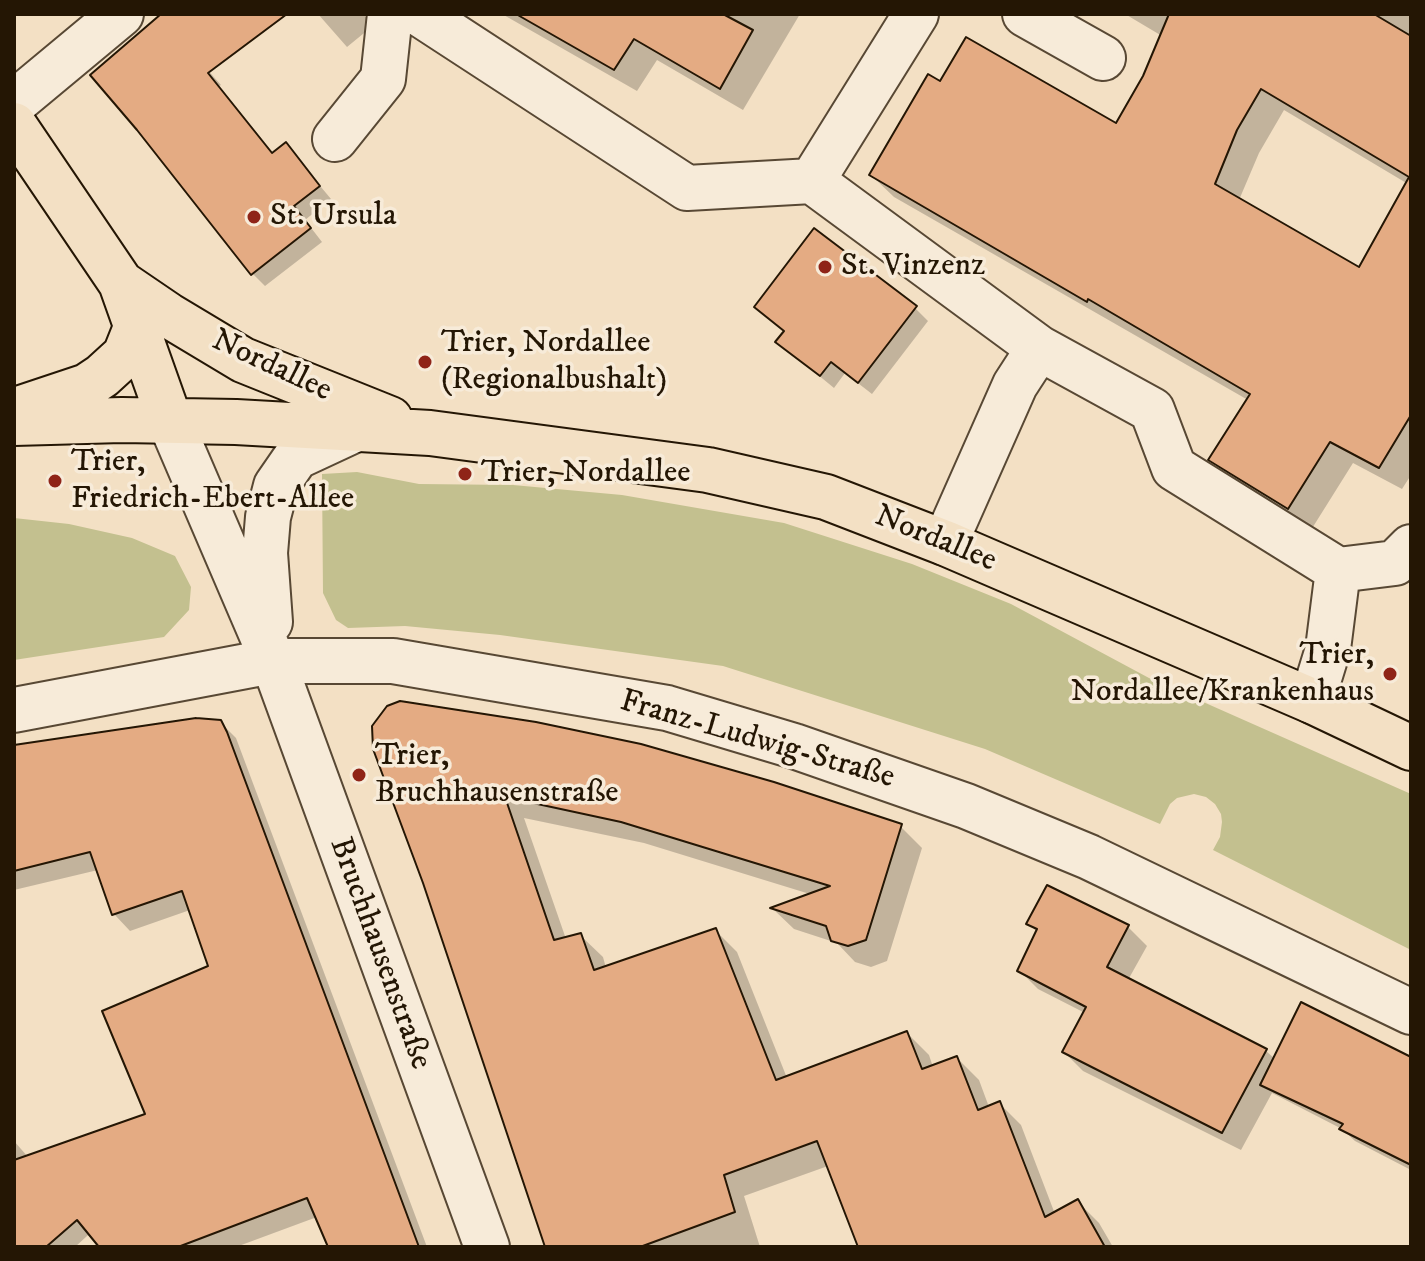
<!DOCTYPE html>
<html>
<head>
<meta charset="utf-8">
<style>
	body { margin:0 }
	#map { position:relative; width:1425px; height:1261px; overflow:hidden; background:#f3e0c4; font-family:"IM FELL DW Pica",serif }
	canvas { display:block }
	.frame { position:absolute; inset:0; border:16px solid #241604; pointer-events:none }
</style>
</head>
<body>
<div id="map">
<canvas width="1425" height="1261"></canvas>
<div class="frame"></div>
</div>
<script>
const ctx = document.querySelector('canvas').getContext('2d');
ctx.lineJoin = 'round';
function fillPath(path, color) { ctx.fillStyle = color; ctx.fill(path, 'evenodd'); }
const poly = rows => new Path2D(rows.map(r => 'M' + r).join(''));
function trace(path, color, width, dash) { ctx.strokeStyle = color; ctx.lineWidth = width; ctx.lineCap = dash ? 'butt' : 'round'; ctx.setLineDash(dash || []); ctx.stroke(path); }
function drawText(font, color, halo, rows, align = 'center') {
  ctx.font = font + ' "IM FELL DW Pica",serif'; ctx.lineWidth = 7; ctx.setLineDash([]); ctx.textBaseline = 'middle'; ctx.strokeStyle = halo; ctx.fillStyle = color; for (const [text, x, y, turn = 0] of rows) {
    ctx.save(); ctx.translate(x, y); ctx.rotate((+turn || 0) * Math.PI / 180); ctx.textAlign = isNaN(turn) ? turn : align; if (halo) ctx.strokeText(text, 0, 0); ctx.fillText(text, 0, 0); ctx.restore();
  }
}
fillPath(poly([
	[357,472,419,484,513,485,622,495,784,523,912,564,1011,604,1149,678,1411,794,1411,950,1213,850,1220,837,1222,822,1221,814,1215,804,1206,797,1194,794,1177,798,1170,804,1160,824,985,749,723,666,500,635,405,626,348,628,336,620,323,593,322,474],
	[14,518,69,524,132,538,175,556,191,587,189,610,164,637,14,660]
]), '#c3c08f');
fillPath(poly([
	[318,14,363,14,370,22,369,29,347,47],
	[502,14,800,14,743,110,657,60,637,91],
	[1125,14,1411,14,1411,475,1402,489,1353,463,1311,530,1233,482,1210,459,1248,400,894,197,871,175,1116,126,1145,77,1162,36],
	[1284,110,1408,184,1360,270,1239,200,1259,153],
	[172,30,221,85,219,86,274,154,286,145,331,199,305,220,322,242,265,286,252,273],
	[756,307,915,308,928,321,872,394,845,373,834,388,778,342,786,333],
	[220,722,236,738,427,1247,330,1247,317,1217,236,1247,125,1247,123,1203,75,1247,14,1247,14,1141,28,1157,148,1115,210,968,190,910,130,931,114,914,98,870,14,890,14,747],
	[375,748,900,826,922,848,887,961,871,967,855,962,837,943,794,929,773,909,813,895,644,843,524,818,566,939,581,936,603,957,606,968,715,930,737,952,787,1078,907,1033,929,1055,933,1067,957,1058,979,1080,989,1107,999,1103,1021,1125,1055,1214,1077,1201,1099,1223,1113,1247,863,1247,828,1166,744,1196,760,1247,548,1247,425,882],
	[1048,888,1128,927,1147,946,1128,980,1266,1051,1275,1059,1411,1060,1411,1170,1355,1141,1342,1129,1272,1093,1241,1150,1083,1071,1064,1052,1085,1013,1038,989,1019,970,1038,933,1028,923]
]), '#0003');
const building = poly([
	[161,14,287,14,208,73,272,153,286,142,320,186,294,206,311,228,251,275,137,130,90,75,161,14],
	[516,14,723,14,753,30,720,89,634,39,614,70,516,14],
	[1169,14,1374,14,1411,36,1411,415,1379,468,1330,442,1288,509,1208,460,1250,394,1088,299,1087,302,869,175,928,74,940,81,966,37,1116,123,1143,76,1169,14],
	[1261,89,1409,177,1359,267,1215,184,1237,130,1261,89],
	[814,228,917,306,858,383,831,362,820,376,775,342,784,331,754,307,814,228],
	[400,701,536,722,641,744,774,782,902,824,866,940,848,946,831,941,826,926,770,908,830,886,621,822,505,797,554,940,581,933,594,970,716,928,776,1080,907,1031,922,1069,957,1056,978,1110,1000,1101,1045,1217,1078,1199,1105,1247,858,1247,817,1141,724,1175,735,1212,640,1247,545,1247,423,883,373,749,372,726,387,706,400,701],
	[196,718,221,720,227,732,419,1247,328,1247,307,1198,178,1247,99,1247,77,1220,46,1247,14,1247,14,1160,145,1114,102,1011,208,966,182,891,112,915,90,852,14,871,14,745,196,718],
	[1047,885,1129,925,1107,967,1267,1049,1222,1133,1062,1052,1086,1007,1017,971,1037,929,1026,924,1047,885],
	[1301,1002,1411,1057,1411,1165,1339,1129,1343,1124,1260,1085,1301,1002]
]);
fillPath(building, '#e4ab83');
trace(building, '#241604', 2);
const minor = poly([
	[420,14,687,188,812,181],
	[916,14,812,181,1039,348,1152,410,1174,468,1338,570,1395,563,1411,547],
	[1025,14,1103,58],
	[14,103,121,14],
	[335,139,383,79,390,14],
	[170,421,273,661,487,1247],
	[945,543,1015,385,1039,348],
	[270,622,265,553,268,517,276,486,296,457,354,430],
	[1312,701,1328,649,1338,570],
	[14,710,273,661,393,661,667,708,794,746,966,806,1089,857,1411,1012]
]);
const major = poly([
	[14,125,121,283,170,421],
	[121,283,168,315,243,360,390,419],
	[15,410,87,386,102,376,125,355,137,325],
	[14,423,122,420,236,422,430,433,708,470,826,497,945,543,1312,701,1411,748]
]);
trace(minor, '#584834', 48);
trace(major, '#241604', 48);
trace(minor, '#f7ebd9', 44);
trace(major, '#f3e0c4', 44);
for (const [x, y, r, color] of [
	[254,217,8,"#8f2418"],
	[825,267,8,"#8f2418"],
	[425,362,8,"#8f2418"],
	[465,474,8,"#8f2418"],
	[55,481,8,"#8f2418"],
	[1390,674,8,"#8f2418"],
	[359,775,8,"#8f2418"]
]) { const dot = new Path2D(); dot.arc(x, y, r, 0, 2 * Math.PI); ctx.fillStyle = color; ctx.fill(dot); trace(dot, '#f7ebd9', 3); }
drawText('32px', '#241604', '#f7ebd9', [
	["St. Ursula",270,217],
	["St. Vinzenz",841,267],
	["Trier, Nordallee",441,344],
	["(Regionalbushalt)",441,381],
	["Trier,",71,463],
	["Friedrich-Ebert-Allee",71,500],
	["Trier, Nordallee",481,474],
	["Trier,",1374,656,"right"],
	["Nordallee/Krankenhaus",1374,693,"right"],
	["Trier,",375,757],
	["Bruchhausenstraße",375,794]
], 'left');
drawText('32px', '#241604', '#f7ebd9', [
	["Nordallee",271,367,25],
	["Nordallee",935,540,22],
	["Franz-Ludwig-Straße",757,741,16],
	["Bruchhausenstraße",379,954,70]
]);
</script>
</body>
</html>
